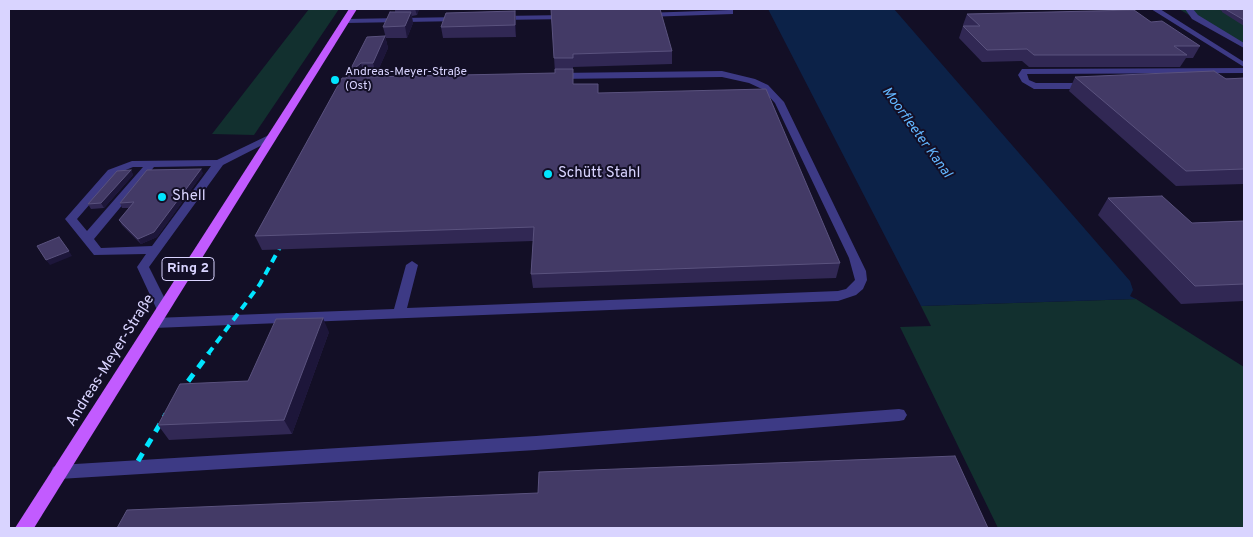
<!DOCTYPE html>
<html>
<head>
<meta charset="utf-8">
<style>
	body { margin:0 }
	#map { position:relative; width:1253px; height:537px; overflow:hidden; background:#130f26; font-family:Overpass,sans-serif }
	canvas { display:block }
	.frame { position:absolute; inset:0; border:10px solid #d9d4ff; pointer-events:none }
</style>
</head>
<body>
<div id="map">
<canvas width="1253" height="537"></canvas>
<div class="frame"></div>
</div>
<script>
const ctx = document.querySelector('canvas').getContext('2d');
ctx.lineJoin = 'round';
function fillPath(path, color) { ctx.fillStyle = color; ctx.fill(path, 'evenodd'); }
const poly = rows => new Path2D(rows.map(r => 'M' + r).join(''));
function trace(path, color, width, dash) { ctx.strokeStyle = color; ctx.lineWidth = width; ctx.lineCap = dash ? 'butt' : 'round'; ctx.setLineDash(dash || []); ctx.stroke(path); }
function drawText(font, color, halo, rows, align = 'center') {
  ctx.font = font + ' Overpass,sans-serif'; ctx.lineWidth = 4; ctx.setLineDash([]); ctx.textBaseline = 'middle'; ctx.strokeStyle = halo; ctx.fillStyle = color; for (const [text, x, y, turn = 0] of rows) {
    ctx.save(); ctx.translate(x, y); ctx.rotate((+turn || 0) * Math.PI / 180); ctx.textAlign = isNaN(turn) ? turn : align; if (halo) ctx.strokeText(text, 0, 0); ctx.fillText(text, 0, 0); ctx.restore();
  }
}
fillPath(poly([
	[309,9,339,9,254,135,212,134],
	[1179,9,1244,9,1244,48],
	[1136,299,1244,367,1244,528,998,528,900,327,931,326,921,306]
]), '#12302f');
fillPath(poly([
	[768,9,894,9,1130,281,1133,290,1130,296,1136,299,921,306]
]), '#0c2248');
fillPath(poly([
	[1151,9,1160,9,1244,62,1244,67,1151,9],
	[1185,9,1193,9,1198,15,1244,43,1244,48,1192,19,1185,9],
	[730,10,733,10,733,14,645,17,641,15,645,13,730,10],
	[567,15,571,17,570,19,500,20,496,18,500,16,567,15],
	[460,17,464,19,463,21,345,23,341,21,345,19,460,17],
	[1022,69,1244,68,1244,73,1027,74,1029,80,1036,83,1087,83,1091,86,1087,89,1034,89,1022,82,1018,75,1022,69],
	[722,71,755,79,768,85,784,102,866,271,867,280,863,289,856,295,838,301,154,328,149,326,147,323,149,320,154,318,394,309,406,265,412,261,418,265,407,308,838,291,846,289,855,280,849,258,775,103,762,89,749,83,722,77,556,79,552,76,556,73,722,71],
	[271,134,276,137,274,139,223,165,149,267,170,309,168,312,158,312,137,267,146,254,94,255,65,219,108,170,132,161,217,160,271,134],
	[211,166,152,246,101,248,94,239,154,167,211,166],
	[133,167,143,167,87,231,77,219,116,174,133,167],
	[899,409,904,410,907,415,904,420,899,421,536,450,59,479,53,477,51,472,53,467,59,465,536,436,899,409]
]), '#3d3a85');
fillPath(poly([
	[349,9,357,9,34,528,15,528,349,9]
]), '#c25bff');
trace(poly([
	[208,354,260,284,285,238]
]), '#00e5ff', 4, [8, 6]);
trace(poly([
	[178,395,209,353],
	[138,461,166,414]
]), '#00e5ff', 5, [9, 8]);
fillPath(poly([
	[395,9,419,9,417,15,412,16,413,23,407,38,386,38,383,27,395,12],
	[551,9,672,51,672,64,573,67,573,84,598,93,840,263,836,278,533,288,531,274,533,241,262,250,255,236,346,78,385,36,388,48,376,75,369,75,369,77,555,73],
	[1218,9,1244,9,1244,26,1222,12,1222,11],
	[515,11,516,37,443,38,441,27],
	[967,14,1151,22,1200,46,1193,58,1186,58,1180,67,1029,67,1022,61,982,62,959,38,963,26,964,26,963,25],
	[1075,77,1244,78,1244,184,1176,186,1069,91],
	[131,170,133,175,104,208,91,209,88,204],
	[203,173,157,237,141,244,122,225,119,220,130,208,122,208,120,203],
	[1108,198,1192,223,1244,221,1244,301,1181,304,1098,215],
	[329,332,292,434,169,440,158,425,248,381]
]), '#312854');
fillPath(poly([
	[415,9,419,9,417,15],
	[515,11,516,22,516,37,515,25],
	[411,12,413,23,407,38,405,26],
	[385,36,388,48,376,75,373,63],
	[361,63,364,75,358,80,355,68],
	[201,169,203,173,157,237,141,244,138,239],
	[131,170,133,175,104,208,101,203],
	[69,251,72,256,50,265,46,260],
	[323,318,329,332,292,434,284,420]
]), '#1d163a');
const building = poly([
	[551,9,660,9,672,51,573,54,573,58,554,58,551,9],
	[1225,9,1244,9,1244,20,1225,9],
	[1134,10,1151,22,1162,21,1200,46,1174,46,1187,55,1034,55,1027,49,987,50,963,26,980,26,967,14,1134,10],
	[515,11,515,25,441,27,446,13,515,11],
	[390,12,411,12,405,26,383,27,390,12],
	[385,36,373,63,361,63,355,68,359,72,368,72,366,77,555,73,555,69,573,69,573,84,598,84,598,93,766,89,840,263,531,274,534,227,255,236,342,78,346,78,367,37,385,36],
	[1214,71,1226,79,1244,78,1244,169,1186,171,1075,77,1214,71],
	[201,169,154,232,138,239,119,220,134,202,120,203,147,170,201,169],
	[131,170,101,203,88,204,117,171,131,170],
	[1162,196,1192,223,1244,221,1244,284,1195,286,1108,198,1162,196],
	[59,237,69,251,46,260,37,246,59,237],
	[323,318,284,420,158,425,180,384,248,381,276,319,323,318],
	[955,456,988,528,117,528,127,510,538,493,539,472,955,456]
]);
fillPath(building, '#433a66');
trace(building, '#5a527e', 1);
for (const [x, y, r, color] of [
	[335,80,5,"#00e5ff"],
	[548,174,5,"#00e5ff"],
	[162,197,5,"#00e5ff"]
]) { const dot = new Path2D(); dot.arc(x, y, r, 0, 2 * Math.PI); ctx.fillStyle = color; ctx.fill(dot); trace(dot, '#130f26', 2); }
drawText('12px', '#d9d4ff', '#130f26', [
	["Andreas-Meyer-Straße",345,73],
	["(Ost)",345,87]
], 'left');
drawText('italic 14px', '#62b6ff', '#130f26', [
	["Moorfleeter Kanal",916,133,54]
]);
for (const [x, y, w] of [
	[188,269,52]
]) { const box = new Path2D(); box.roundRect(x - w / 2, y - 11.5, w, 23, 4); ctx.fillStyle = '#130f26'; ctx.fill(box); trace(box, '#d9d4ff', 1); }
drawText('bold 14px', '#d9d4ff', null, [
	["Ring 2",188,269]
]);
drawText('15px', '#d9d4ff', '#130f26', [
	["Schütt Stahl",558,174],
	["Shell",172,197]
], 'left');
drawText('15px', '#d9d4ff', '#130f26', [
	["Andreas-Meyer-Straße",111,361,-58]
]);
</script>
</body>
</html>
